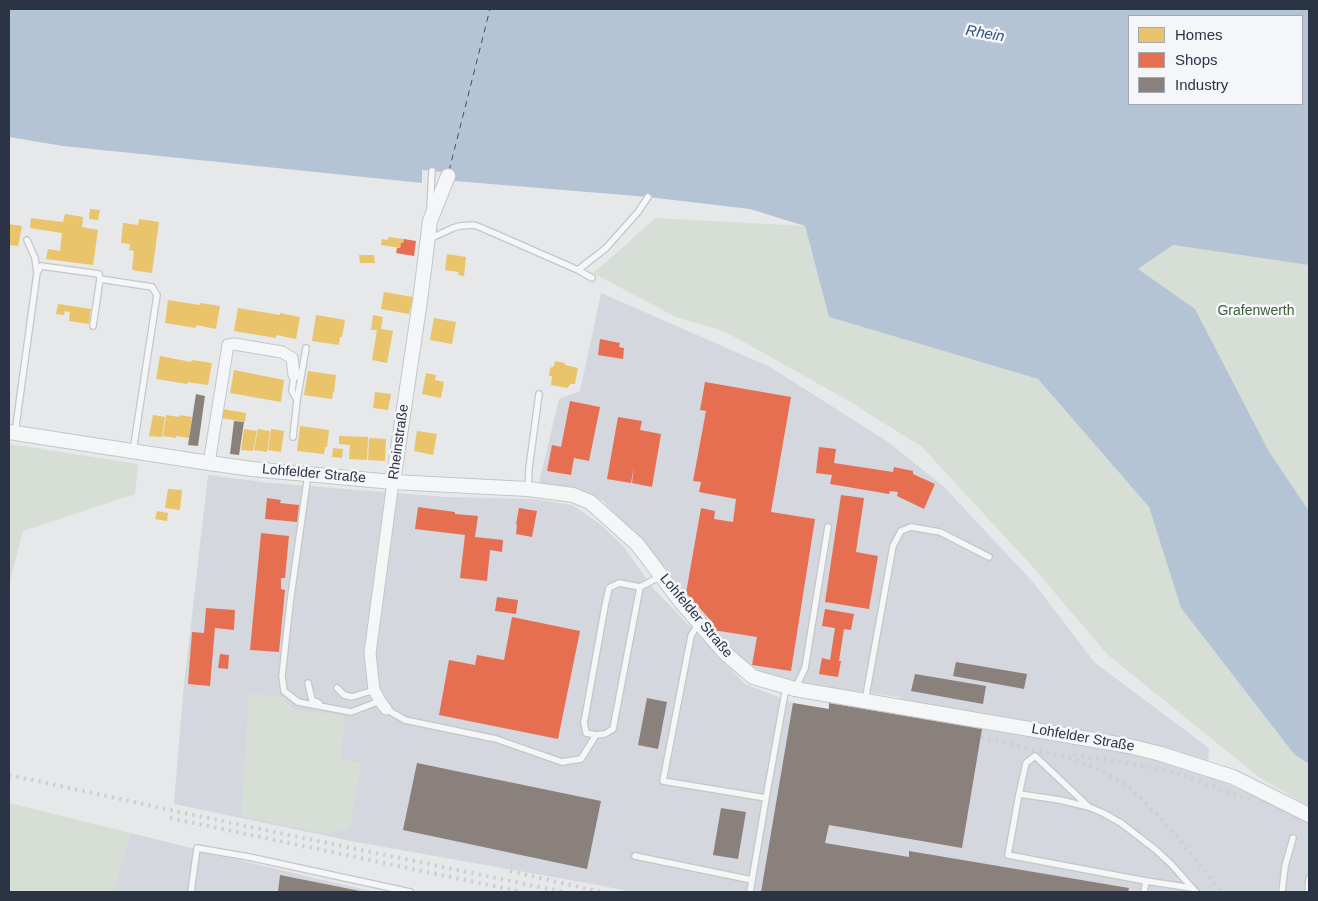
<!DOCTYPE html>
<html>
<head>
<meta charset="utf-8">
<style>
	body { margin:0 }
	#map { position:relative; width:1318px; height:901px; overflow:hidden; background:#e6e8ea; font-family:Arial,sans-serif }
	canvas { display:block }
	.frame { position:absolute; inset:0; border:10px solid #2b3445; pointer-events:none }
	.legend { position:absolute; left:1128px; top:15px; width:175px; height:90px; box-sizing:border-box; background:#f4f6f9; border:1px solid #a4a8b1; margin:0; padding:6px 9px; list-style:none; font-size:15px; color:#2b3445 }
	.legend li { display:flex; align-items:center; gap:10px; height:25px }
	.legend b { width:25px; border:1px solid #a4a8b1 }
</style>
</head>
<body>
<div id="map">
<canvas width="1318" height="901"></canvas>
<div class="frame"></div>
<ul class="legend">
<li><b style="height:14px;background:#e9c46a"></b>Homes</li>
<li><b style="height:14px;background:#e76f51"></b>Shops</li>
<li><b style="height:14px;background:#8a817c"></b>Industry</li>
</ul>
</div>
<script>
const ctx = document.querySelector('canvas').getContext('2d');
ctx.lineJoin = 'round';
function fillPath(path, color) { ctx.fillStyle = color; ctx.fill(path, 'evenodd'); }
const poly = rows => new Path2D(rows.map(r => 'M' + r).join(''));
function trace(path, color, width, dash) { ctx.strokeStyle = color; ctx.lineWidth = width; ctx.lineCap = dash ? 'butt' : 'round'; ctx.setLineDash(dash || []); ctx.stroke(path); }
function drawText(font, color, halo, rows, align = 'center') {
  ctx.font = font + ' Arial,sans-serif'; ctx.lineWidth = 5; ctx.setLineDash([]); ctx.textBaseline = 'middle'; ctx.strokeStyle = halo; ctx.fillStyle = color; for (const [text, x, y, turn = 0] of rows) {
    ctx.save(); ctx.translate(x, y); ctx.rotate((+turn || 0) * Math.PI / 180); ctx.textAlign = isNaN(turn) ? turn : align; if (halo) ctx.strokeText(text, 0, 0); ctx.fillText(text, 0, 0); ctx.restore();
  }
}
fillPath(poly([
	[601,293,770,367,888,442,943,486,1033,582,1095,663,1209,748,1207,775,1266,801,1309,824,1309,892,632,892,598,885,356,842,174,804,183,694,208,475,271,483,446,497,533,499,573,505,601,525,623,546,654,589,745,684,794,703,828,709,829,703,900,715,900,697,809,685,755,670,727,645,664,573,636,535,603,501,578,488,539,483,559,399,580,391],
	[279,696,341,759,361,764,241,816],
	[131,833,263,866,375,892,113,892]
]), '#d4d7dd');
fillPath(poly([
	[655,218,805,226,829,317,1038,379,1149,507,1181,608,1294,754,1309,764,1309,806,1260,778,1107,654,1031,565,922,447,847,400,737,338,717,329,676,317,593,273,619,251],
	[1173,245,1309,265,1309,511,1268,450,1137,269],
	[9,444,138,464,135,494,23,531,9,585],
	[249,694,279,696,292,710,345,715,341,759,361,764,350,828,328,834,241,816],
	[9,803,131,833,113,892,9,892]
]), '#d6ded6');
fillPath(poly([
	[9,9,1309,9,1309,265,1173,245,1138,269,1195,309,1268,450,1309,511,1309,764,1294,754,1181,608,1149,507,1038,379,829,317,805,226,750,209,648,197,455,181,442,172,422,170,422,183,63,146,9,137],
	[1129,16,1302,16,1302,104,1129,104]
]), '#b4c4d5');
fillPath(poly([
	[90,209,100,210,98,220,89,219],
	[65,214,83,217,82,227,98,230,93,265,46,259,48,249,60,251,62,233,30,228,31,218,63,222],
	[139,219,159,222,152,273,132,270,134,251,129,250,130,244,121,243,123,223,138,225],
	[9,224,22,226,18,246,9,245],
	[388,237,404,239,403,243,401,243,400,248,381,245,382,239,388,240],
	[447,254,466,257,464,276,458,275,459,272,445,270],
	[359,255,374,255,375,263,360,263],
	[384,292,413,297,409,314,381,309],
	[168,300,200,305,200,303,220,306,216,329,196,325,196,328,165,323],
	[58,304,91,309,89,324,69,321,70,312,65,311,64,315,56,314],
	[238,308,280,315,280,313,300,317,296,339,276,335,276,338,234,331],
	[316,315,345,320,342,337,340,337,339,345,312,341],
	[373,315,383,317,381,329,393,331,387,363,372,360,377,330,371,330],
	[434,318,456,322,452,344,430,340],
	[160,356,191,362,192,360,212,363,208,385,188,382,187,384,156,379],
	[555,361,565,363,565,365,578,368,575,384,571,384,567,388,551,385,552,376,549,376,550,368,554,366],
	[234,370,284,380,281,402,230,393],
	[308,371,336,375,334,392,333,392,332,399,304,395],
	[426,373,436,375,435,380,444,382,441,398,422,394],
	[375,392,391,394,388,410,373,408],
	[222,409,246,413,245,422,221,418],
	[153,415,165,417,162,437,149,436],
	[166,415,179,417,180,415,192,417,189,438,176,436,176,438,163,436],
	[300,426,329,430,327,447,325,447,324,454,297,451],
	[244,429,257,431,253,451,241,450],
	[258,429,270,431,267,452,254,450],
	[271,429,284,431,281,452,268,450],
	[417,431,437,434,433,455,414,451],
	[339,436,368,437,367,460,349,459,350,445,339,444],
	[369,438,386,439,385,461,368,460],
	[333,448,343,449,342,458,332,457],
	[168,489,182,490,180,510,165,508],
	[157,511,168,513,167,521,155,519]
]), '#e9c46a');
fillPath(poly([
	[404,239,416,241,414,256,396,253,397,248,400,248,401,243,403,243],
	[600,339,620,343,619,347,624,348,623,359,598,355],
	[705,382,791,397,771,512,815,519,791,671,752,665,757,637,713,630,714,624,686,593,701,508,715,511,714,519,733,522,736,499,699,492,701,482,693,481,706,411,700,410],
	[570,401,600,407,589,461,574,458,571,475,547,471,552,445,561,447],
	[618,417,642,421,640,430,661,434,652,487,632,483,634,466,631,483,607,479],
	[819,447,836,449,834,463,893,472,894,467,913,471,913,474,935,484,924,509,897,496,898,492,890,491,889,494,830,484,832,475,816,473],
	[841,495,864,498,856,552,878,556,869,609,825,602],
	[267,498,281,500,280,503,299,505,297,522,265,519],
	[418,507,455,512,455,514,478,516,475,537,503,540,502,552,490,550,487,581,460,578,465,535,415,529],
	[519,508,537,511,532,537,516,534,517,525,516,524],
	[261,533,289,536,285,578,281,578,281,589,285,590,279,652,250,650],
	[497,597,518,600,516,614,495,611],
	[206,608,235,610,234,630,215,628,210,686,188,684,192,632,204,633],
	[825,609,854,614,851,630,844,629,839,661,841,661,838,677,819,674,822,658,830,660,835,628,822,626],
	[512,617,580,631,558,739,439,715,449,660,475,665,477,655,504,660],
	[220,654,229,655,228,669,218,668]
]), '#e76f51');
fillPath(poly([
	[196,394,205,396,198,446,188,445],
	[234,421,244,422,239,455,230,454],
	[956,662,1027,674,1024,689,953,676],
	[915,674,986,686,983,704,911,691],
	[647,698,667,702,658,749,638,745],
	[793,703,829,709,829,703,982,729,962,848,829,825,825,843,909,857,909,851,1129,888,1128,892,761,892],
	[417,763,601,801,587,869,403,830],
	[721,808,746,812,738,859,713,855],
	[280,875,360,891,359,892,278,892]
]), '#8a817c');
trace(poly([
	[449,171,490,9]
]), '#34527a', 1, [6, 5]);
const service = poly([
	[430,209,432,171],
	[429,239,453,228,460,226,474,225,482,228,578,270,592,278],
	[27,240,35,258,37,273],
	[578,270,606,248,638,212,648,197],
	[100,279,152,287,157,295,133,451],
	[294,375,292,391,297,400],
	[15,433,37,273,41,266,99,274,100,279,93,326],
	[293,437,297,400,306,348],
	[308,474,290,603,282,676,284,691,298,702,351,712,380,701],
	[528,489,529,468,539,394],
	[640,587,619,583,609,588,605,606,584,723,586,733,596,735,605,734,613,729,640,587,661,576],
	[699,622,691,636,663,781,766,798,786,687],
	[308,683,312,700,319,703],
	[337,688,344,695,352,697,374,690],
	[795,689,805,668,828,527],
	[865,701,893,546,901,531,911,527,940,532,989,557],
	[386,709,405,720,496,739,562,762,581,759,596,735],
	[1019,794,1008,855,1146,881],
	[1089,807,1035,756,1026,763,1019,794,1060,800,1089,807,1103,813,1121,823,1156,850,1171,864,1196,892],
	[635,856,752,880],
	[191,892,197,848,249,857,410,892],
	[750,892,766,798],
	[1144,892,1146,881,1192,888],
	[1282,892,1285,866,1293,838],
	[1308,892,1309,879]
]);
const minor = poly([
	[209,463,228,345,234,344,282,352,292,358,294,375],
	[386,709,380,701,374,690,370,653,393,482]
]);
const tertiary = poly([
	[9,432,209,463,252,469,393,482,528,489,573,495,590,502,637,544,681,602,725,653,753,677,795,689,1129,746,1161,754,1233,777,1309,815],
	[393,482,420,301,430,221,448,176]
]);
trace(service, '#c4c6c8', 8);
trace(minor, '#c4c6c8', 13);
trace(tertiary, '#c4c6c8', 16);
trace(service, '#f5f6f7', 5.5);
trace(minor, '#f5f6f7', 11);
trace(tertiary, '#f5f6f7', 14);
trace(poly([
	[981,737,1077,760,1108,774,1132,789,1163,820,1222,892],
	[1074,755,1126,763,1181,774,1249,800],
	[9,775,236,824,564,892],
	[170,818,522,892],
	[510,871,601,892]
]), '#cecfd2', 4, [2.5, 5]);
drawText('14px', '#3f6138', '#f4f6f9', [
	["Grafenwerth",1256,311]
]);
drawText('14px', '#2b3445', '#f4f6f9', [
	["Rheinstraße",399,442,-82],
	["Lohfelder Straße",314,474,5],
	["Lohfelder Straße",696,616,50],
	["Lohfelder Straße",1083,738,10]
]);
drawText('italic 15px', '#34527a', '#f4f6f9', [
	["Rhein",985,34,10]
]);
</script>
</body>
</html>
